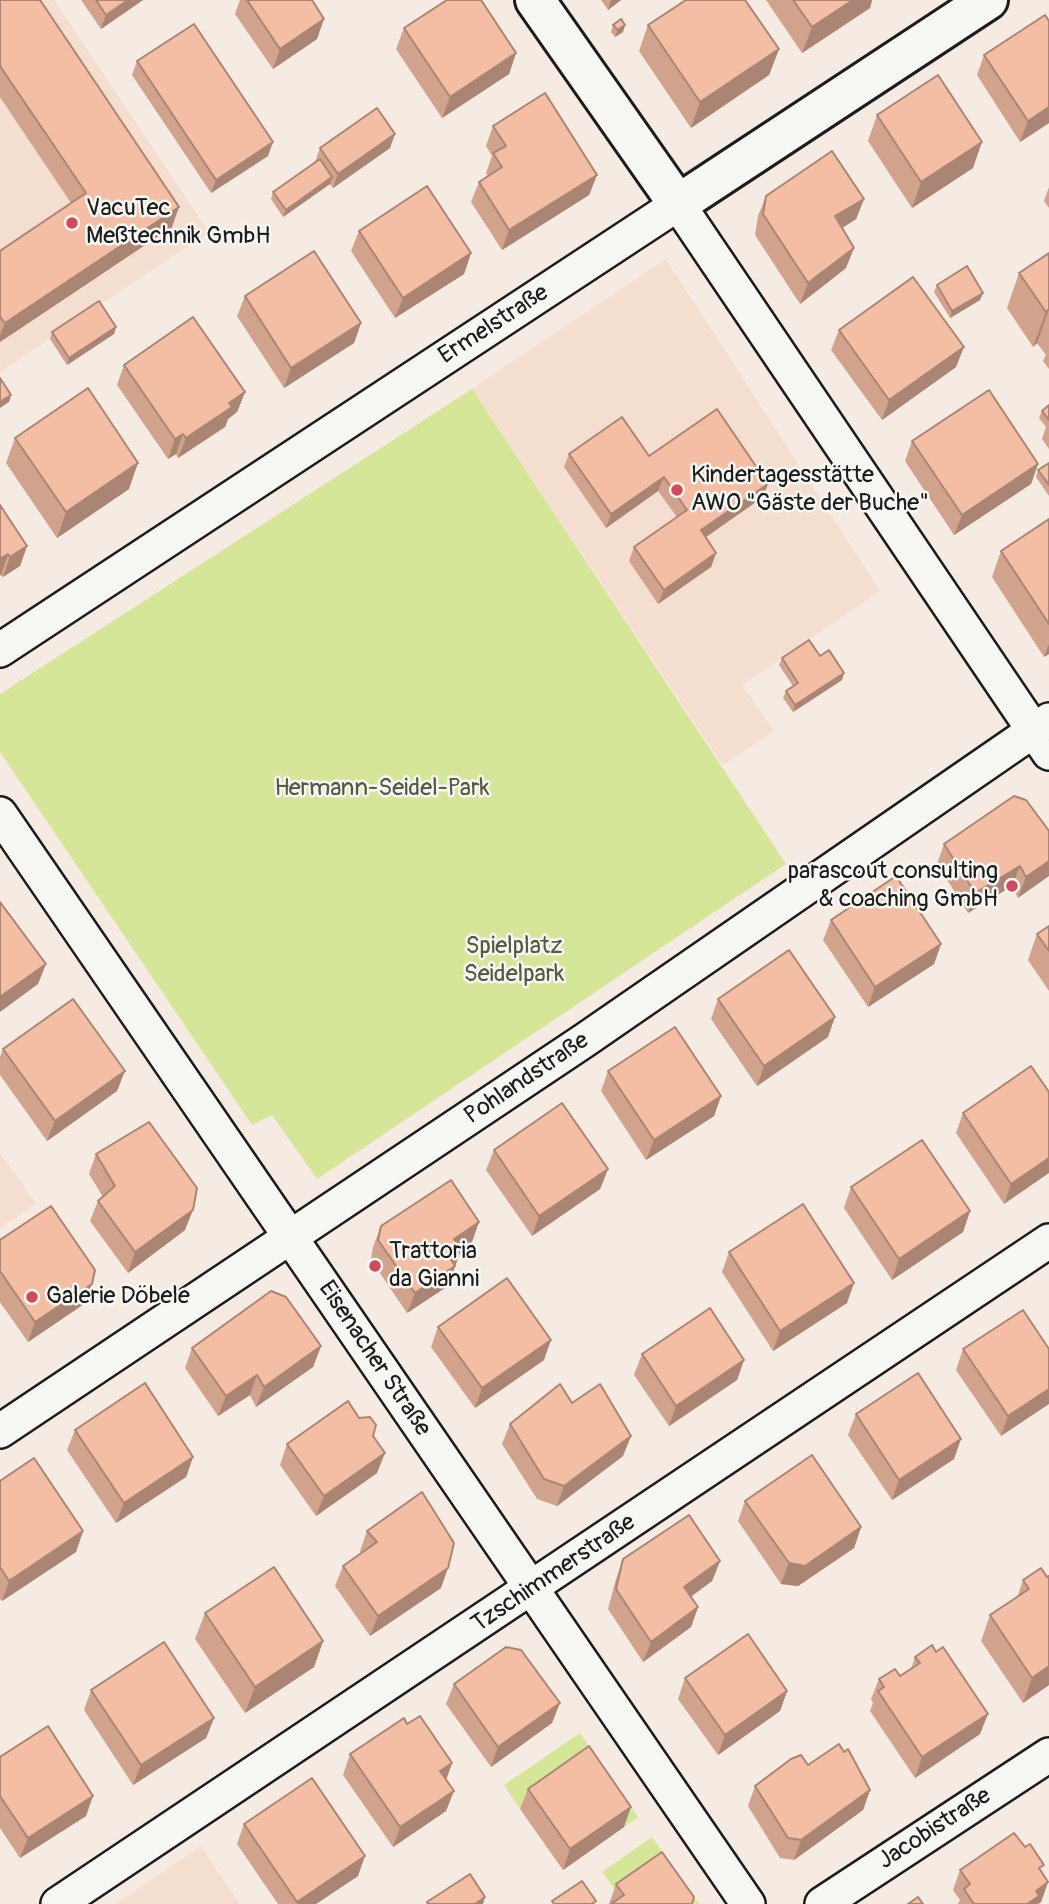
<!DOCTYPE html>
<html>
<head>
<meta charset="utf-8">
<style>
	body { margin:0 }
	canvas { display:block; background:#f5ebe2 }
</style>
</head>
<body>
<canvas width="1049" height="1904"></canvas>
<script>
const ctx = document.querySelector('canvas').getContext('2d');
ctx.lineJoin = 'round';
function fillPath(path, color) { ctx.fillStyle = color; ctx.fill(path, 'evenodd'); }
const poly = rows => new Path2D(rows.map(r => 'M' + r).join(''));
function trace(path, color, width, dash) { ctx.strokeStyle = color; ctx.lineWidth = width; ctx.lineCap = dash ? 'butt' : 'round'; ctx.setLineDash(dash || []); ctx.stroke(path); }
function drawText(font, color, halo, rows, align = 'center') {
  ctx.font = font + ' Pangolin,sans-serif'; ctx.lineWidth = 5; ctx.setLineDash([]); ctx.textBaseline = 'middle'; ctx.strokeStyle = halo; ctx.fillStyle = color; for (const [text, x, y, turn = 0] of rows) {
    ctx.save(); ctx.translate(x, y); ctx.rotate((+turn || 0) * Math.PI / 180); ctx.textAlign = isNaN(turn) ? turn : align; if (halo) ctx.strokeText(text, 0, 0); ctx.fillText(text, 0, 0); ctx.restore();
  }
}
fillPath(poly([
	[0,0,54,0,209,232,0,372],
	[666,259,880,591,742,685,774,731,723,765,472,389],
	[0,1153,36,1204,0,1228],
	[201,1846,240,1904,116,1904]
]), '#f4decf');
fillPath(poly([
	[472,389,786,864,317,1179,272,1115,252,1125,0,752,0,694],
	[580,1733,638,1817,624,1827,581,1766,520,1809,504,1785],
	[652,1837,699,1904,620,1896,602,1872]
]), '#d6e699');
const minor = poly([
	[0,650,678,204,1049,753],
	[0,814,748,1904],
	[0,1431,585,1040,1049,720],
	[58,1904,1049,1241],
	[822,1904,1049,1755]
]);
const tertiary = poly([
	[535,0,678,204,988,0]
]);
trace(minor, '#1c1c1c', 38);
trace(tertiary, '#1c1c1c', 44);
trace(minor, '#f6f6f2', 33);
trace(tertiary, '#f6f6f2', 38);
fillPath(poly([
	[0,0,172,227,0,342,0,251,71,203,0,97],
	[81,0,143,0,101,29],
	[240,0,312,0,317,39,273,69,235,14],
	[601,0,621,0,608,10],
	[766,0,872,0,870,8,802,53],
	[1049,21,1049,123,1020,142,977,75,984,55],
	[613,25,623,32,615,37,611,32],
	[648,25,779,49,769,75,691,128,639,51],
	[404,28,516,53,509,74,442,118,396,49],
	[137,61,268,156,211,193,132,75],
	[877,115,973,168,912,208,868,141],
	[493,126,597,175,589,195,502,250,471,202,479,182,488,176,486,173,492,156,486,146],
	[320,148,390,148,333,188,330,184,283,217,271,199,273,192,315,162],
	[1049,187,1049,208,1044,201],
	[766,196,864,199,856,219,842,228,846,268,800,304,755,235,758,216],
	[359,231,471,253,464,274,395,318,351,251],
	[1049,253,1049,369,1043,361,1046,355,1037,343,1033,347,1007,308,1019,273],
	[937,285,983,293,980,300,950,318,934,292],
	[245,296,361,323,354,343,284,388,237,316],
	[116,327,114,334,67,365,50,339,52,332],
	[839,330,956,367,882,420,831,350],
	[124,365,245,392,237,412,228,419,225,427,178,458,176,454,168,459,117,385],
	[1049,405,1049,449,1042,439,1046,427,1039,418,1042,411],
	[15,438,129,489,57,538,6,463],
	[912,441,1038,464,1031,484,954,535,905,461],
	[569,454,649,456,763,497,706,537,716,553,711,567,658,604,629,561,634,547,677,517,658,491,606,528,564,467],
	[1049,463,1049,496,1036,477,1038,470],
	[0,505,27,546,20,566,3,577,0,575],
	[1049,519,1049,654,1044,657,992,577,1001,551],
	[820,656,842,680,793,712,783,698,786,691,793,686,779,665,782,658],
	[1049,831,1018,898,1012,886,968,913,937,864,944,844],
	[831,920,941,944,934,964,868,1007,823,940],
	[1049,926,1049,991,1028,960,1037,934],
	[718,999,828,1037,757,1086,711,1019],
	[3,1049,117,1091,47,1141,0,1075,0,1057],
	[608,1071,721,1096,714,1116,646,1160,601,1091],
	[1049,1092,1004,1204,956,1133,963,1113],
	[494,1150,608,1169,600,1189,532,1236,486,1170],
	[96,1154,185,1230,128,1273,90,1221,98,1201,103,1197,89,1174],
	[851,1187,970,1211,963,1232,892,1280,844,1208],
	[381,1226,472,1242,461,1249,448,1286,407,1313,371,1260,373,1247],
	[0,1240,84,1304,28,1342,0,1302],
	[729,1252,847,1303,773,1351,722,1272],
	[438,1327,544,1360,475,1408,431,1347],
	[321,1346,313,1367,256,1407,250,1395,218,1416,185,1368,192,1348],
	[963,1349,1049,1349,1001,1436,956,1370],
	[642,1354,744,1360,737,1380,669,1426,634,1375],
	[572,1403,623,1456,557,1506,537,1499,502,1444,510,1424],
	[856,1414,954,1459,892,1500,848,1435],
	[359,1418,373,1436,377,1473,316,1516,280,1465,287,1444],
	[75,1430,193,1457,186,1477,116,1523,67,1450],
	[0,1481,83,1531,76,1552,2,1601,0,1599],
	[745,1501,861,1527,854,1548,798,1586,781,1584,738,1521],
	[367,1531,441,1588,370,1636,335,1586,343,1566,361,1553,360,1551],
	[623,1559,720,1561,712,1581,691,1597,698,1607,691,1627,643,1662,608,1609,616,1579],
	[1049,1576,1049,1685,1023,1703,981,1641,990,1615,1017,1598,1023,1580,1047,1577],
	[205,1613,323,1641,314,1667,245,1713,195,1639],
	[915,1657,980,1734,915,1778,870,1711,873,1703,871,1699,879,1679,900,1676,911,1669],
	[685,1678,787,1691,780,1711,718,1755,678,1699],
	[454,1684,552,1723,491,1767,446,1704],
	[91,1690,214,1718,206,1738,133,1785,84,1710],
	[407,1724,452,1763,446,1780,446,1811,393,1847,343,1775,350,1754],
	[0,1757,86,1816,20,1858,0,1828],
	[808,1765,870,1790,863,1810,794,1860,780,1858,748,1806,755,1786],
	[528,1789,624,1827,563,1870,520,1809],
	[244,1824,358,1876,316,1904,278,1904,237,1844],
	[960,1870,1042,1872,1048,1882,1041,1902,1038,1904,958,1904,960,1900,953,1890],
	[616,1884,692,1904,609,1904]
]), '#d1a38d');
fillPath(poly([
	[128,0,143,0,101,29,106,15],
	[611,0,621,0,608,10],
	[853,0,872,0,870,8,802,53,812,27],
	[324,19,317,39,273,69,280,49],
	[625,25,623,32,615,37,618,30],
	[779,49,769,75,691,128,700,102],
	[516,53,509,74,442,118,450,97],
	[1049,107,1049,123,1020,142,1028,121],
	[395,134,390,148,333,188,338,174],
	[273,142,268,156,211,193,216,180],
	[982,142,973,168,912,208,921,182],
	[597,175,589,195,502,250,509,230],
	[332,177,330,184,283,217,286,210],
	[864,199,856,219,828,237,835,216],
	[179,207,172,227,0,342,0,336,5,323],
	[854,248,846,268,800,304,808,283],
	[471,253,464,274,395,318,403,298],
	[983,293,980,300,950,318,952,311],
	[1049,309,1037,343,1033,347,1046,312],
	[361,323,354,343,284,388,291,368],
	[116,327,114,334,67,365,69,358],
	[964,347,956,367,882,420,889,400],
	[245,392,237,412,228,419,225,427,178,458,186,438,229,403],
	[11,395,9,402,0,408,0,402],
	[183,434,176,454,168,459,175,439],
	[138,463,129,489,57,538,66,512],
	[1038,464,1031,484,954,535,962,515],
	[664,477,658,491,606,528,611,514],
	[768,484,763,497,696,544,701,530],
	[27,546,20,566,3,577,10,557],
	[716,553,711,567,658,604,664,590],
	[8,554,1,575,0,575,0,559],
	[1049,644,1049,654,1044,657],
	[844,673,842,680,793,712,795,705],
	[1049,861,1049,876,1018,898,1026,877],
	[1020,866,1012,886,968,913,975,893],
	[941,944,934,964,868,1007,875,987],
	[46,964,38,984,0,1012,0,997],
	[835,1017,828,1037,757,1086,764,1066],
	[125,1071,117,1091,47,1141,55,1121],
	[721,1096,714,1116,646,1160,654,1140],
	[1049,1158,1049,1173,1004,1204,1011,1184],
	[608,1169,600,1189,532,1236,539,1216],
	[193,1210,185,1230,128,1273,135,1252],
	[970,1211,963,1232,892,1280,899,1259],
	[479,1222,472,1242,446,1259,454,1239],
	[461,1250,448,1286,407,1313,415,1293,450,1258],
	[854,1283,847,1303,773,1351,780,1331],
	[92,1284,84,1304,28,1342,35,1322],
	[551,1340,544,1360,475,1408,482,1388],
	[321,1346,313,1367,256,1407,264,1387],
	[744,1360,737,1380,669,1426,676,1406],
	[257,1375,250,1395,218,1416,226,1396],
	[1049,1389,1049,1404,1001,1436,1008,1416],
	[631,1436,623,1456,557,1506,564,1486],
	[961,1439,954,1459,892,1500,899,1480],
	[385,1453,377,1473,316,1516,324,1496],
	[193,1457,186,1477,116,1523,124,1503],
	[861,1527,854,1548,798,1586,781,1584,789,1563],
	[83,1531,76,1552,2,1601,9,1581],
	[720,1561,712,1581,676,1607,684,1587],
	[448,1568,441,1588,370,1636,378,1616],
	[698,1607,691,1627,643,1662,651,1642],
	[323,1641,314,1667,245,1713,255,1687],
	[1049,1666,1049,1685,1023,1703,1032,1678],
	[787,1691,780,1711,718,1755,725,1735],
	[560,1703,552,1723,491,1767,498,1747],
	[988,1714,980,1734,915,1778,922,1757],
	[214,1718,206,1738,133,1785,141,1765],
	[452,1763,445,1783,440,1771],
	[870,1790,863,1810,794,1860,801,1840],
	[454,1791,446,1811,393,1847,400,1827],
	[93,1796,86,1816,20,1858,28,1838],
	[631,1807,624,1827,563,1870,570,1849],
	[365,1856,358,1876,316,1904,297,1904,297,1902],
	[1048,1882,1041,1902,1038,1904,1027,1904,1036,1891],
	[485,1897,483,1904,475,1904]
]), '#aa8573');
const building = poly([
	[0,0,40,0,179,207,5,323,0,317,0,251,86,193,0,66,0,0],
	[96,0,128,0,106,15,96,0],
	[247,0,312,0,324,19,280,49,247,0],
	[447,0,481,0,516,53,450,97,404,28,447,0],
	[686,0,745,0,779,49,700,102,648,25,686,0],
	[793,0,853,0,812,27,793,0],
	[1045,15,1049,21,1049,107,1028,121,984,55,1045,15],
	[621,19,625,25,618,30,613,25,621,19],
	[194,24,273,142,216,180,137,61,194,24],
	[938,75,982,142,921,182,877,115,938,75],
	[545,93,597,175,509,230,479,182,502,167,493,153,506,146,493,126,545,93],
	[377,108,395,134,338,174,320,148,377,108],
	[832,151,864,199,835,216,854,248,808,283,763,214,766,196,832,151],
	[320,159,332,177,286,210,273,192,320,159],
	[427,186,471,253,403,298,359,231,427,186],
	[314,251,361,323,291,368,245,296,314,251],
	[1049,253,1049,309,1046,312,1019,273,1049,253],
	[967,266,983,293,952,311,937,285,967,266],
	[913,277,964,347,889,400,839,330,913,277],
	[99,301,116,327,69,358,52,332,99,301],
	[193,317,245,392,229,403,232,407,186,438,183,434,175,439,124,365,193,317],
	[0,378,11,395,0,402,0,378],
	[88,388,138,463,66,512,15,438,88,388],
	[989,390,1038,464,962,515,912,441,989,390],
	[1049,405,1049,420,1042,411,1049,405],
	[717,409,768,484,701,530,716,553,664,590,634,547,687,510,664,477,611,514,569,454,622,417,649,456,717,409],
	[1049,463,1049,485,1038,470,1049,463],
	[0,505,27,546,10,557,8,554,0,559,0,505],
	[1049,519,1049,624,1001,551,1049,519],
	[809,640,820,656,829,650,844,673,795,705,786,691,798,683,782,658,809,640],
	[1014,796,1026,800,1049,831,1049,861,1026,877,1020,866,975,893,944,844,1014,796],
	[896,876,941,944,875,987,831,920,896,876],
	[0,902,46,964,0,997,0,902],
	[1049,926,1049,951,1037,934,1049,926],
	[789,950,835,1017,764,1066,718,999,789,950],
	[73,999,125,1071,55,1121,3,1049,73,999],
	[675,1027,721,1096,654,1140,608,1071,675,1027],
	[1031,1066,1049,1092,1049,1158,1011,1184,963,1113,1031,1066],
	[562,1103,608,1169,539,1216,494,1150,562,1103],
	[149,1122,197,1188,193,1210,135,1252,98,1201,115,1186,96,1154,149,1122],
	[922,1140,970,1211,899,1259,851,1187,922,1140],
	[451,1180,479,1222,454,1239,461,1250,450,1258,455,1266,415,1293,378,1240,381,1226,451,1180],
	[803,1204,854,1283,780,1331,729,1252,803,1204],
	[51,1206,95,1270,92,1284,35,1322,0,1271,0,1240,51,1206],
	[507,1278,551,1340,482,1388,438,1327,507,1278],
	[271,1291,286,1297,321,1346,264,1387,257,1375,226,1396,192,1348,271,1291],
	[710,1308,744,1360,676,1406,642,1354,710,1308],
	[1023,1310,1049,1349,1049,1389,1008,1416,963,1349,1023,1310],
	[918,1373,961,1439,899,1480,856,1414,918,1373],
	[145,1383,193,1457,124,1503,75,1430,145,1383],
	[560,1384,572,1403,600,1384,631,1436,564,1486,544,1479,510,1424,560,1384],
	[348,1401,359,1418,370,1417,376,1425,373,1436,385,1453,324,1496,287,1444,348,1401],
	[812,1455,861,1527,805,1566,789,1563,745,1501,812,1455],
	[34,1458,83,1531,9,1581,0,1567,0,1481,34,1458],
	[422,1492,454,1543,448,1568,378,1616,343,1566,377,1542,367,1531,422,1492],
	[689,1515,720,1561,684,1587,698,1607,651,1642,616,1589,623,1559,689,1515],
	[274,1567,323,1641,255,1687,205,1613,274,1567],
	[1041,1568,1047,1577,1049,1576,1049,1666,1032,1678,990,1615,1029,1589,1023,1580,1041,1568],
	[748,1634,787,1691,725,1735,685,1678,748,1634],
	[164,1642,214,1718,141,1765,91,1690,164,1642],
	[932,1645,936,1652,943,1647,988,1714,922,1757,878,1691,884,1687,879,1679,895,1669,900,1676,920,1663,915,1657,932,1645],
	[506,1647,521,1650,560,1703,498,1747,454,1684,506,1647],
	[420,1716,452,1763,440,1771,454,1791,400,1827,350,1754,404,1718,407,1724,420,1716],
	[48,1726,93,1796,28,1838,0,1796,0,1757,48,1726],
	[839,1744,844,1752,848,1749,870,1790,801,1840,788,1838,755,1786,791,1759,801,1755,808,1765,839,1744],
	[589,1746,631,1807,570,1849,528,1789,589,1746],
	[312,1778,365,1856,297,1902,244,1824,312,1778],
	[1014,1833,1025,1847,1030,1844,1044,1865,1039,1868,1048,1882,1036,1891,1039,1896,1027,1904,974,1904,964,1889,970,1884,960,1870,1014,1833],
	[662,1852,694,1897,692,1904,611,1904,624,1895,616,1884,662,1852],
	[470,1874,485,1897,475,1904,428,1904,427,1902,470,1874],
	[582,1881,596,1901,592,1904,554,1904,552,1901,582,1881],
	[918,1897,923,1904,908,1904,918,1897]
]);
fillPath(building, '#f3bea4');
trace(building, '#aa8573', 2);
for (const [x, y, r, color] of [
	[72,223,7,"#d1495b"],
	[677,490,7,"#d1495b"],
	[1012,886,7,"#d1495b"],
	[375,1266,7,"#d1495b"],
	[32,1297,7,"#d1495b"]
]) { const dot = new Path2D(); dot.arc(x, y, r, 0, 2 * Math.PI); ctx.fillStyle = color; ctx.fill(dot); trace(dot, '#f6f6f2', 2.5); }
drawText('24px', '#1c1c1c', '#f6f6f2', [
	["VacuTec",86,209],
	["Meßtechnik GmbH",86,237],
	["Kindertagesstätte",691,476],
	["AWO \"Gäste der Buche\"",691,504],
	["parascout consulting",998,872,"right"],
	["& coaching GmbH",998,900,"right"],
	["Trattoria",389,1252],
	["da Gianni",389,1280],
	["Galerie Döbele",46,1297]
], 'left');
drawText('24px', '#1c1c1c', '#f6f6f2', [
	["Ermelstraße",494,325,-33],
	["Pohlandstraße",527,1079,-34],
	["Eisenacher Straße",374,1359,56],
	["Tzschimmerstraße",554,1574,-34],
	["Jacobistraße",935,1829,-33]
]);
drawText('24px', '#545942', '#f6f6f2', [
	["Hermann-Seidel-Park",382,789],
	["Spielplatz",514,947],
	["Seidelpark",514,975]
]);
</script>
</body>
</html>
